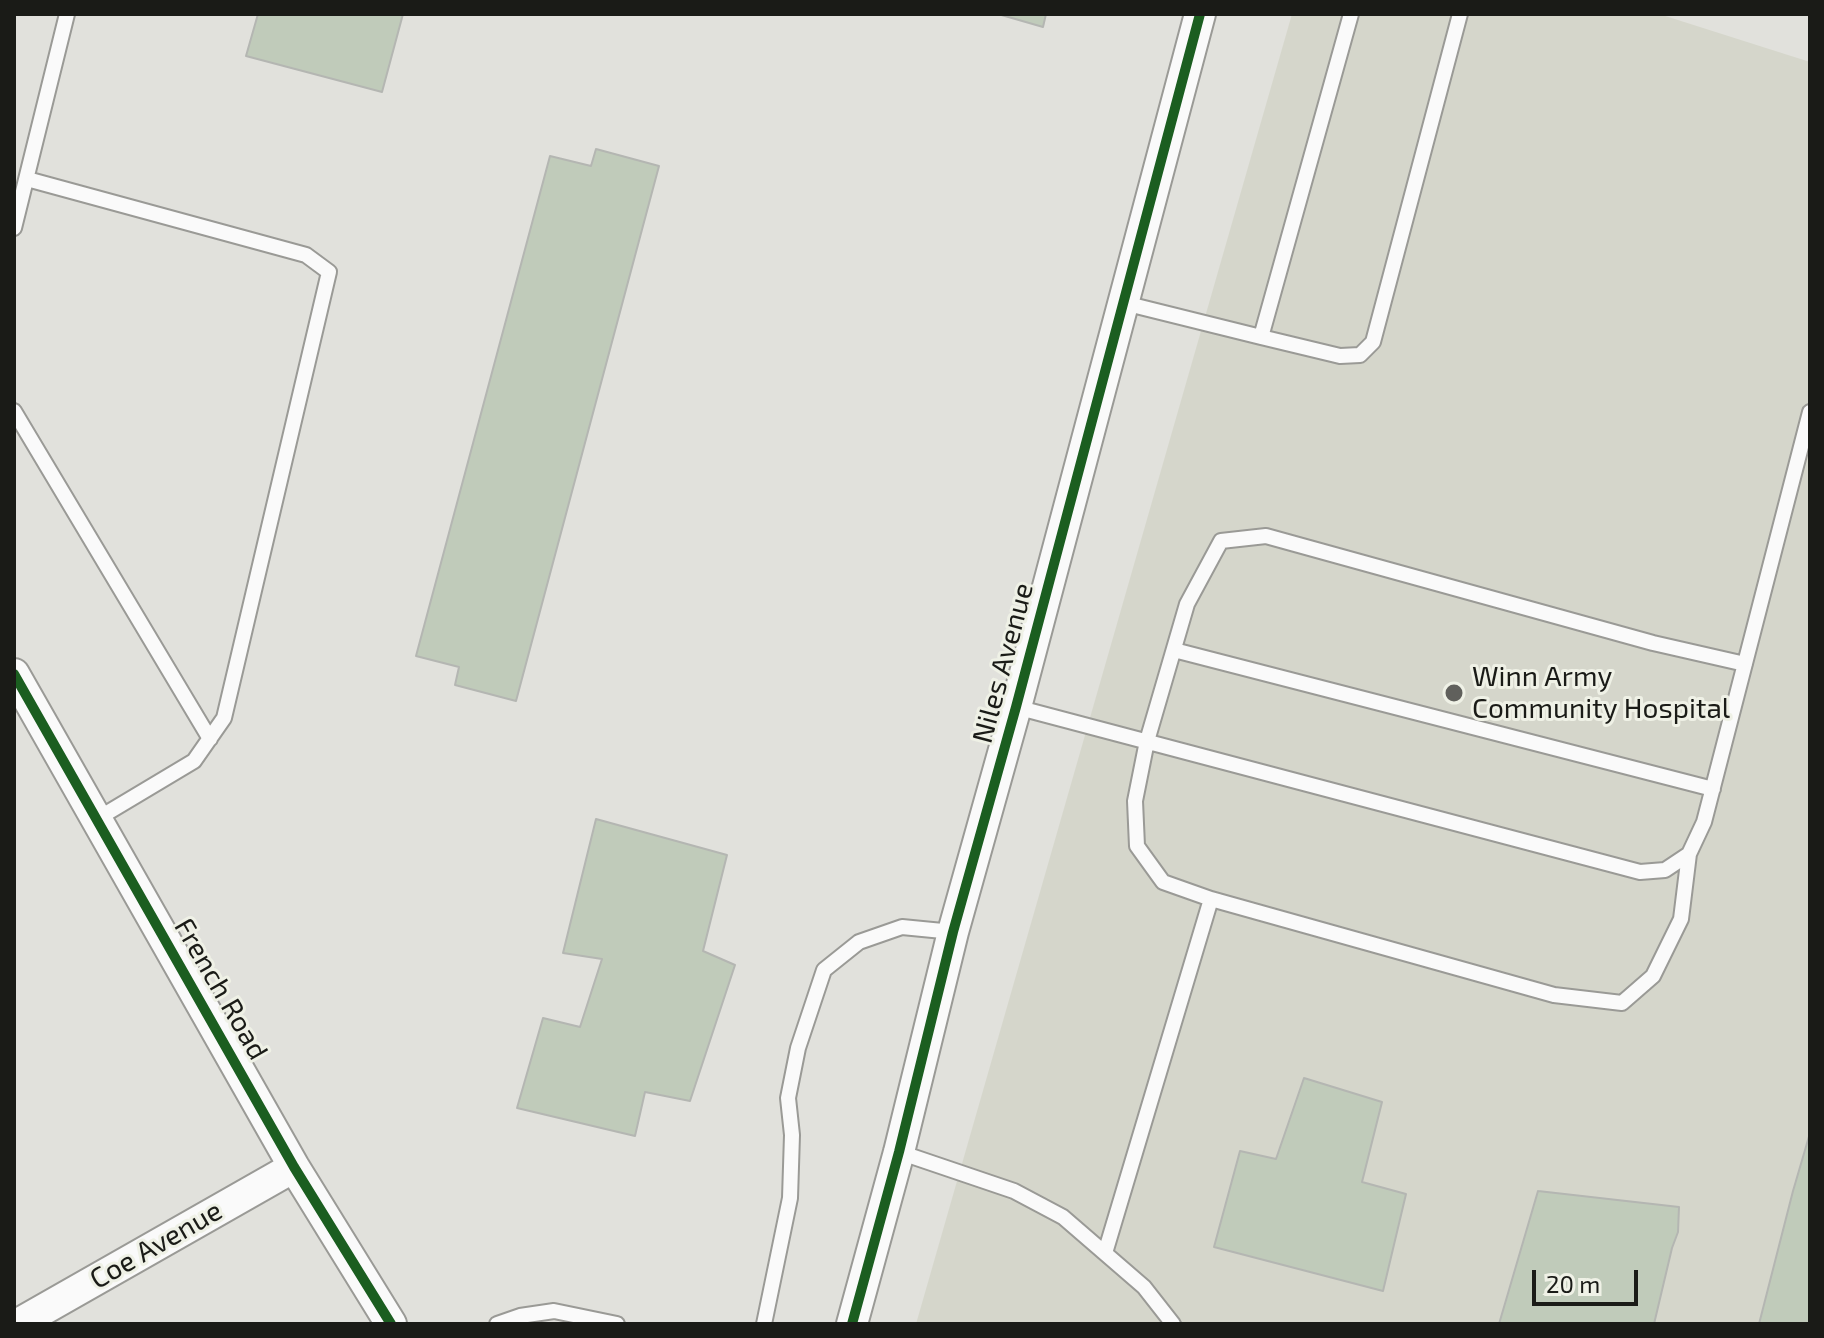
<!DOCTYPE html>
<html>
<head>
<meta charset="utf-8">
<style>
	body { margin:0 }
	#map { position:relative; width:1824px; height:1338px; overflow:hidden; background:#e1e1dc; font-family:"Exo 2",sans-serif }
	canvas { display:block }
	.frame { position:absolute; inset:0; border:16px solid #1a1b17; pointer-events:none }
	.scale { position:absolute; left:1532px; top:1270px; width:106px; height:36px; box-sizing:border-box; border:4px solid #1a1b17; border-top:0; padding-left:10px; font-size:24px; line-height:28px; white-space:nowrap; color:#1a1b17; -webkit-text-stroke:6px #eff1e6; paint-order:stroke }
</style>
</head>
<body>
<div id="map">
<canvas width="1824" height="1338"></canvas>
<div class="frame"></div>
<div class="scale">20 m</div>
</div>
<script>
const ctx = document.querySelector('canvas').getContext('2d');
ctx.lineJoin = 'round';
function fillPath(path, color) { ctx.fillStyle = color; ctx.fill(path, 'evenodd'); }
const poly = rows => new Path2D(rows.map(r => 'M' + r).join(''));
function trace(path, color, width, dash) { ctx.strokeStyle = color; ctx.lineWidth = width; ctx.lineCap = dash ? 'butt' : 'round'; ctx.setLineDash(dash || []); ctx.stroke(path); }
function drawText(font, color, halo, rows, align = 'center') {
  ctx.font = font + ' "Exo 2",sans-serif'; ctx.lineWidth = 6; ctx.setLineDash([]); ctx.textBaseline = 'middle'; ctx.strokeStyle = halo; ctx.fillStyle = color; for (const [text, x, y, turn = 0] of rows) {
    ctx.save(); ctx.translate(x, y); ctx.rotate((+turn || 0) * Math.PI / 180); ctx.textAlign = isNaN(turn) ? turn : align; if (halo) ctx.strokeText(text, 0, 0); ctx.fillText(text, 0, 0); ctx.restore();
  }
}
fillPath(poly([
	[1292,14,1659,14,1810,62,1810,1324,916,1324]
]), '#d5d6cb');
const building = poly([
	[258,14,403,14,382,92,246,56,258,14],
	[998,14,1046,14,1043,27,998,14],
	[596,149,659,166,516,701,455,685,459,667,416,656,550,156,591,166,596,149],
	[596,819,727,855,703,951,735,965,690,1101,645,1092,635,1136,517,1108,543,1018,580,1027,602,959,563,953,596,819],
	[1304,1078,1382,1102,1362,1182,1406,1194,1383,1291,1214,1247,1240,1151,1276,1159,1304,1078],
	[1810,1133,1810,1324,1759,1324,1793,1191,1810,1133],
	[1538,1191,1679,1207,1678,1232,1672,1248,1654,1324,1499,1324,1538,1191]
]);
fillPath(building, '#c0cbba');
trace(building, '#b4b6b2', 2);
const service = poly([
	[27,179,306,255,329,272,224,718,194,761,97,819],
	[14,228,67,14],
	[1124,303,1261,337,1351,14],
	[1261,337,1340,356,1360,355,1373,342,1460,14],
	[14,411,210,739],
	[1174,650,1713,789],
	[1016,707,1640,872,1665,870,1689,854,1704,822,1810,412],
	[1211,899,1554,995,1622,1003,1653,976,1681,919,1689,854],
	[899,1152,1014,1191,1063,1217,1144,1287,1173,1324],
	[1105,1253,1211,899,1163,882,1137,846,1135,801,1147,741,1187,604,1221,541,1266,536,1653,643,1745,664],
	[497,1324,520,1316,554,1311,617,1324],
	[764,1324,790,1198,792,1135,788,1098,798,1048,824,970,859,942,902,927,953,932]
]);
const minor = poly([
	[14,674,294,1167,391,1324],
	[18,1324,294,1167],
	[852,1324,899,1152,953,932,1016,707,1200,14]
]);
trace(service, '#9a9a96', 18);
trace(minor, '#9a9a96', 34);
trace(service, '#fafafa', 14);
trace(minor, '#fafafa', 30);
trace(poly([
	[14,674,294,1167,391,1324],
	[852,1324,899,1152,953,932,1016,707,1200,14]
]), '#1b5e20', 10);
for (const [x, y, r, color] of [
	[1454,693,10,"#60605c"]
]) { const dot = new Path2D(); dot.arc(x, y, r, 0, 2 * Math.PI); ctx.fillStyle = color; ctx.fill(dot); trace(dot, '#eff1e6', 3); }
drawText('28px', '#1a1b17', '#eff1e6', [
	["Niles Avenue",1003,663,-75],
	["French Road",221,989,60],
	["Coe Avenue",156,1245,-30]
]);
drawText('28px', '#1a1b17', '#eff1e6', [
	["Winn Army",1472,677],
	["Community Hospital",1472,709]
], 'left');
</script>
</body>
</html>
